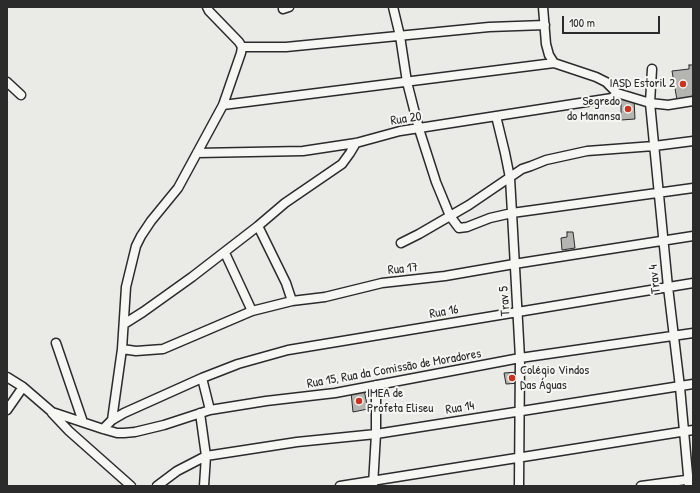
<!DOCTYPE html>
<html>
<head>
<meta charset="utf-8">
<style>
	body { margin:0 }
	#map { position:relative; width:700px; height:493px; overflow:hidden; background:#eaeae6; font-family:"Patrick Hand",sans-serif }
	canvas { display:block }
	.frame { position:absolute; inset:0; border:8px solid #2b2b2b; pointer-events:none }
	.scale { position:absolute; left:562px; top:16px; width:98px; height:18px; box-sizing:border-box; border:2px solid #2b2b2b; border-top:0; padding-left:5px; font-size:12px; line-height:14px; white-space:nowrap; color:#2b2b2b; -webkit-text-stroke:3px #f6f6f2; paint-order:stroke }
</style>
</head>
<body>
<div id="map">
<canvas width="700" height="493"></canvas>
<div class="frame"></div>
<div class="scale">100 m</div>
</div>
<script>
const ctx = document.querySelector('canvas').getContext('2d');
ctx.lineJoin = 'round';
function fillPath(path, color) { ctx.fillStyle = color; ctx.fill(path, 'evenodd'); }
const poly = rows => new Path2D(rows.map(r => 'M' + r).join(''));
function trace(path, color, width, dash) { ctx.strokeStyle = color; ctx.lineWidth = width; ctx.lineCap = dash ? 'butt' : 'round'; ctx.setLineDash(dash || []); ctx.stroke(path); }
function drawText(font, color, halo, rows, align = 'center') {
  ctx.font = font + ' "Patrick Hand",sans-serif'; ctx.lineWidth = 4; ctx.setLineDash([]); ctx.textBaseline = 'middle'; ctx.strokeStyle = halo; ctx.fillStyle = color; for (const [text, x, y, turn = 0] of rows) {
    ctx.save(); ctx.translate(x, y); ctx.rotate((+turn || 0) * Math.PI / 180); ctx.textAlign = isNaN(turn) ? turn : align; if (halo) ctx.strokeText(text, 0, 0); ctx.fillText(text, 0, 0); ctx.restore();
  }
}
const building = poly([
	[689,65,693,65,693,96,677,100,672,71,689,69,689,65],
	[621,99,634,99,635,119,621,120,621,99],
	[567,232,573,232,575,248,562,250,561,238,567,237,567,232],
	[519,372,520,383,506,384,504,373,519,372],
	[364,390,368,409,353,412,351,392,364,390]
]);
fillPath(building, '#b4b4b1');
trace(building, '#2b2b2b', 1);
const minor = poly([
	[393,7,400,36,407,82,419,129,436,182,450,216,459,228,467,227,490,218,512,213,693,188],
	[543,7,546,44,549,55,554,63,596,77,606,82,617,93,650,103,668,105,693,101],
	[283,9,289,7],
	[242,47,286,47,489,27,545,25],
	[652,69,650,103,668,287,680,387,689,486],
	[7,82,21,95],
	[223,105,554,63],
	[496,116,505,153,510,178,512,213,520,358,519,486],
	[197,153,303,151,356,143,400,131,612,98,617,93],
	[258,226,286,283,292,301],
	[401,243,419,234,469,205,522,169,531,166,546,160,587,151,654,146,693,141],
	[225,253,252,311],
	[124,324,143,312,192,277,258,226,285,203,342,164,350,153,356,143],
	[56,343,83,422],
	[122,349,136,351,163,349,252,311,292,301,325,297,382,283,445,276,514,264,693,236],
	[7,377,23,387,52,412,103,429,117,433,124,433,135,432,164,425,210,410,266,401,335,393,520,358,693,333],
	[202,378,210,410],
	[7,410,23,387],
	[52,413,69,431,131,486],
	[200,413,206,456,204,486],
	[112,420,122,349,126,287,136,246,141,236,151,221,178,188,223,105,241,53,242,47,239,42,209,11,207,7],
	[103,429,112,420,124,413,202,378,238,364,288,350,693,283],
	[373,485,376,434,376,385],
	[157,486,177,471,206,456,297,442,376,434,693,384],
	[340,486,693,430],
	[641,486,693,479]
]);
trace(minor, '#2b2b2b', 11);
trace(minor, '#f6f6f2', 8);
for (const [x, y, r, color] of [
	[683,84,4,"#c8321e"],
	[628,109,4,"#c8321e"],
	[512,378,4,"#c8321e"],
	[359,401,4,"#c8321e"]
]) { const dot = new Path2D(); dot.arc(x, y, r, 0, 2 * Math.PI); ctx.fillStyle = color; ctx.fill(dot); trace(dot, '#f6f6f2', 1.5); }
drawText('13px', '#2b2b2b', '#f6f6f2', [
	["IASD Estoril 2",675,84],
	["Segredo",620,102],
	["do Manansa",620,117],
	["Colégio Vindos",520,371,"left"],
	["Das Águas",520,386,"left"],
	["IMEA de",367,394,"left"],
	["Profeta Eliseu",367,409,"left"]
], 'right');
drawText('13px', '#2b2b2b', '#f6f6f2', [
	["Rua 20",406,119,-9],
	["Rua 17",403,269,-6],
	["Trav 4",655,279,-96],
	["Trav 5",505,301,-94],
	["Rua 16",444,312,-10],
	["Rua 15, Rua da Comissão de Moradores",394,369,-10],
	["Rua 14",460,408,-9]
]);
</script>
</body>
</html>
